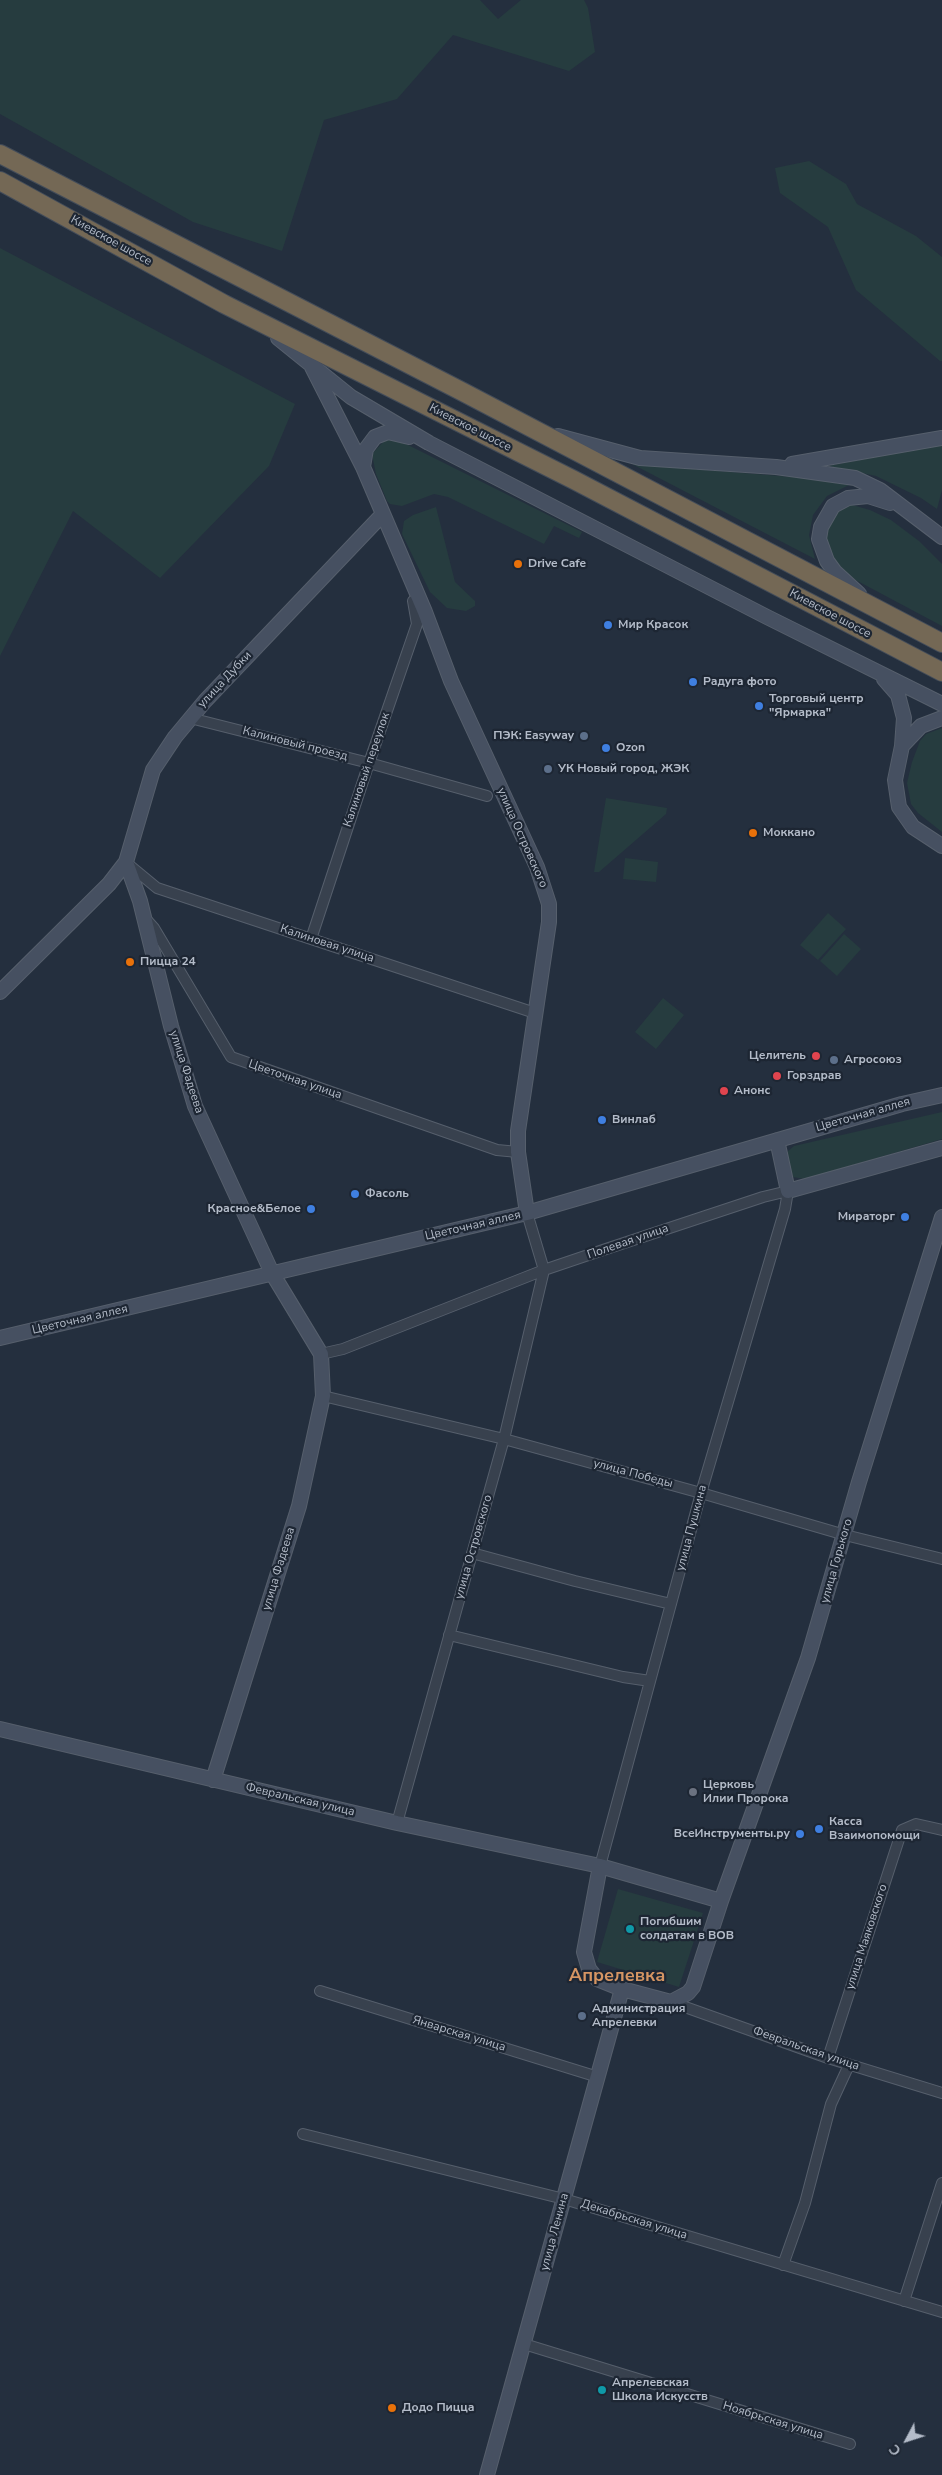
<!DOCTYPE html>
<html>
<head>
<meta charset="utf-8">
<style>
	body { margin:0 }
	#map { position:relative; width:942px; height:2475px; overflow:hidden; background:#242f3e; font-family:"Nunito Sans",sans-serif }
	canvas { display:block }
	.north { position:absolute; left:882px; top:2415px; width:50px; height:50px; -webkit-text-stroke:4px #1d2633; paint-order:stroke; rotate:230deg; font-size:14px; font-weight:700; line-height:20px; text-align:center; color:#b4bcc9 }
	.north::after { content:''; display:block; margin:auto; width:18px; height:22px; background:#b4bcc9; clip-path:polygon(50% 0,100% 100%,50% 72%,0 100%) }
</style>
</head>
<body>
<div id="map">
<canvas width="942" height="2475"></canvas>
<div class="north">С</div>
</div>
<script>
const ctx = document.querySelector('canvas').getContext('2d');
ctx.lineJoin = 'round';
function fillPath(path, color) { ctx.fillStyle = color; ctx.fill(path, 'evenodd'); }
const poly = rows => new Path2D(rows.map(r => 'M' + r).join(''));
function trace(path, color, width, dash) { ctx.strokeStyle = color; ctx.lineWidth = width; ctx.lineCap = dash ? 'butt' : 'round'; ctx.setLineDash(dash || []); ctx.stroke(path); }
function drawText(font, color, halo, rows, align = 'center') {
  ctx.font = font + ' "Nunito Sans",sans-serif'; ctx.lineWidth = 4.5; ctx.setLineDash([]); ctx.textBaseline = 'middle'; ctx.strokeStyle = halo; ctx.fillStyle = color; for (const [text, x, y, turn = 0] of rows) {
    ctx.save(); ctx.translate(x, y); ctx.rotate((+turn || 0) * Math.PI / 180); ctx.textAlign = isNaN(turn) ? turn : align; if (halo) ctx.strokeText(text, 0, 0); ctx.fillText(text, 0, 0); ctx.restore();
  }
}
fillPath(poly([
	[0,0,480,0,498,19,521,0,584,0,588,8,595,52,569,71,453,35,397,99,324,120,282,251,193,222,0,114],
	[809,161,846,184,857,204,916,236,942,257,942,361,940,361,856,290,828,227,780,193,775,168],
	[0,248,295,404,269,466,160,578,73,511,0,656],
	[392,439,408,445,582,532,579,538,554,526,544,544,448,497,434,494,402,506,390,504,387,501,376,474,372,454,384,441],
	[942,444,942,490,937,509,921,498,876,476,828,466],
	[632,464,805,478,849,485,827,496,813,515,809,535,815,559],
	[849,504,870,510,891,520,919,541,942,564,942,626,850,577,832,558,826,546,826,533,836,514],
	[436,507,455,582,475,601,475,606,466,611,447,608,430,592,402,534,404,521,413,515],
	[942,728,942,832,918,813,911,804,907,783,912,762,920,741,926,734],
	[606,798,667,808,666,814,599,872,594,872],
	[625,858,658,862,656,882,623,879],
	[828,913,846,929,818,960,800,945],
	[844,934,861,949,837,976,820,961],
	[663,998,684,1015,656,1049,635,1032],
	[942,1112,942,1139,805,1179,793,1177,788,1165,787,1152,794,1146],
	[618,1889,703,1913,679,1987,597,1962]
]), '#263c3f');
const street = poly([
	[190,718,369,763,487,796],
	[128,864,157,888,535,1013],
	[145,918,154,928,231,1057,497,1150,518,1152],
	[311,939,369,763,417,624,413,601],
	[321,1354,343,1349,544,1270,606,1249,763,1197,788,1191,785,1209,701,1493,600,1866],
	[323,1396,504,1439,701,1493,845,1535,942,1559],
	[472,1553,575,1581,671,1604],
	[449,1635,623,1677,650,1681],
	[397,1823,504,1439,544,1270,527,1213],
	[320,1991,598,2077],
	[671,2002,828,2058,942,2093],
	[828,2058,902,1830,916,1824,942,1830],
	[303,2134,564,2199,942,2312],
	[783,2265,805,2203,831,2104,849,2065],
	[904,2301,942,2183],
	[524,2344,850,2444]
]);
const secondary = poly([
	[278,338,351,397,429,443,767,617,942,704],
	[312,367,363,467,425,612,451,681,537,867,549,904,549,922,518,1131,518,1152,527,1213],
	[558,436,640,458,776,467,855,478,880,490,942,537],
	[792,464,942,438],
	[363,467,366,449,375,437,388,432,409,437],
	[859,594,835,572,827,561,819,539,821,527,833,506,848,498,868,496,890,503],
	[884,679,898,695,904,718,902,746,895,780,899,807,913,827,942,846],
	[902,746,921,726,942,718],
	[126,862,140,901,171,1026,195,1106,272,1273,321,1354,323,1396,299,1506,213,1780],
	[0,992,109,884,126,862,153,770,175,737,205,701,383,514],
	[777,1140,788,1191,942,1148],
	[0,1338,527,1213,902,1104,942,1095],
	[0,1729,397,1823,600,1866,721,1901],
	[600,1866,584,1952,589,1969,597,1979,622,1989,671,2002,688,1993,693,1987,721,1901,808,1658,859,1482,942,1217],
	[487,2475,622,1989]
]);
const highway = poly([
	[0,154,463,392,942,643],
	[0,181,224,304,574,480,942,672]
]);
trace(street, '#565f6c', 12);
trace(secondary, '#565f6c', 16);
trace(highway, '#434c59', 20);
trace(street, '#38414e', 10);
trace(secondary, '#465061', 14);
trace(highway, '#746855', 18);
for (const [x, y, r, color] of [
	[518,564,5,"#e8710a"],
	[608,625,5,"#3f7fe0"],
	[693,682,5,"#3f7fe0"],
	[759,706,5,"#3f7fe0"],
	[584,736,5,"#5c6f8a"],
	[606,748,5,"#3f7fe0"],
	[548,769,5,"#5c6f8a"],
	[753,833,5,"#e8710a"],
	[130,962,5,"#e8710a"],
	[816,1056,5,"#e0444e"],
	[834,1060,5,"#5c6f8a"],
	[777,1076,5,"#e0444e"],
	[724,1091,5,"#e0444e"],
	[602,1120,5,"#3f7fe0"],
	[355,1194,5,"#3f7fe0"],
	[311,1209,5,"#3f7fe0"],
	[905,1217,5,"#3f7fe0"],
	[693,1792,5,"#6b7280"],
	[819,1829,5,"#3f7fe0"],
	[800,1834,5,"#3f7fe0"],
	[630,1929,5,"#0f9aa8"],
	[582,2016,5,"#5c6f8a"],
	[602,2390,5,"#0f9aa8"],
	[392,2408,5,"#e8710a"]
]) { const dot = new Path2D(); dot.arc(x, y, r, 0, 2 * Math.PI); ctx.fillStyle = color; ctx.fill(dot); trace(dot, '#1d2633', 2); }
drawText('12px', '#b4bcc9', '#1d2633', [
	["Киевское шоссе",111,241,29],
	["Киевское шоссе",470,428,27],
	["Киевское шоссе",830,614,28],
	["улица Дубки",225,680,-47],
	["Калиновый проезд",295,744,14],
	["Калиновый переулок",367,770,-71],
	["улица Островского",522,838,66],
	["Калиновая улица",327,944,18],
	["улица Фадеева",186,1072,72],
	["Цветочная улица",295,1080,19],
	["Цветочная аллея",863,1115,-16],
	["Цветочная аллея",473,1226,-13],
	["Полевая улица",628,1242,-19],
	["Цветочная аллея",80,1320,-13],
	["улица Победы",633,1474,15],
	["улица Пушкина",692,1528,-75],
	["улица Островского",474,1547,-74],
	["улица Горького",837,1561,-74],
	["улица Фадеева",279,1569,-73],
	["Февральская улица",300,1800,13],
	["улица Маяковского",867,1937,-72],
	["Январская улица",459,2034,17],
	["Февральская улица",806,2049,19],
	["Декабрьская улица",634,2220,17],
	["улица Ленина",555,2232,-75],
	["Ноябрьская улица",773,2421,17]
]);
drawText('bold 12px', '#b4bcc9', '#1d2633', [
	["Drive Cafe",528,564],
	["Мир Красок",618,625],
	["Радуга фото",703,682],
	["Торговый центр",769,699],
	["\"Ярмарка\"",769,713],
	["ПЭК: Easyway",574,736,"right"],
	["Ozon",616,748],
	["УК Новый город, ЖЭК",558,769],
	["Моккано",763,833],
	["Пицца 24",140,962],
	["Целитель",806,1056,"right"],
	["Агросоюз",844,1060],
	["Горздрав",787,1076],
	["Анонс",734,1091],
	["Винлаб",612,1120],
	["Фасоль",365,1194],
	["Красное&Белое",301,1209,"right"],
	["Мираторг",895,1217,"right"],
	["Церковь",703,1785],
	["Илии Пророка",703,1799],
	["Касса",829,1822],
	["Взаимопомощи",829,1836],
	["ВсеИнструменты.ру",790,1834,"right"],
	["Погибшим",640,1922],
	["солдатам в ВОВ",640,1936],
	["Администрация",592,2009],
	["Апрелевки",592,2023],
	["Апрелевская",612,2383],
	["Школа Искусств",612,2397],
	["Додо Пицца",402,2408]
], 'left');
drawText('bold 18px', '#d59563', '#1d2633', [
	["Апрелевка",617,1977]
]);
</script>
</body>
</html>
